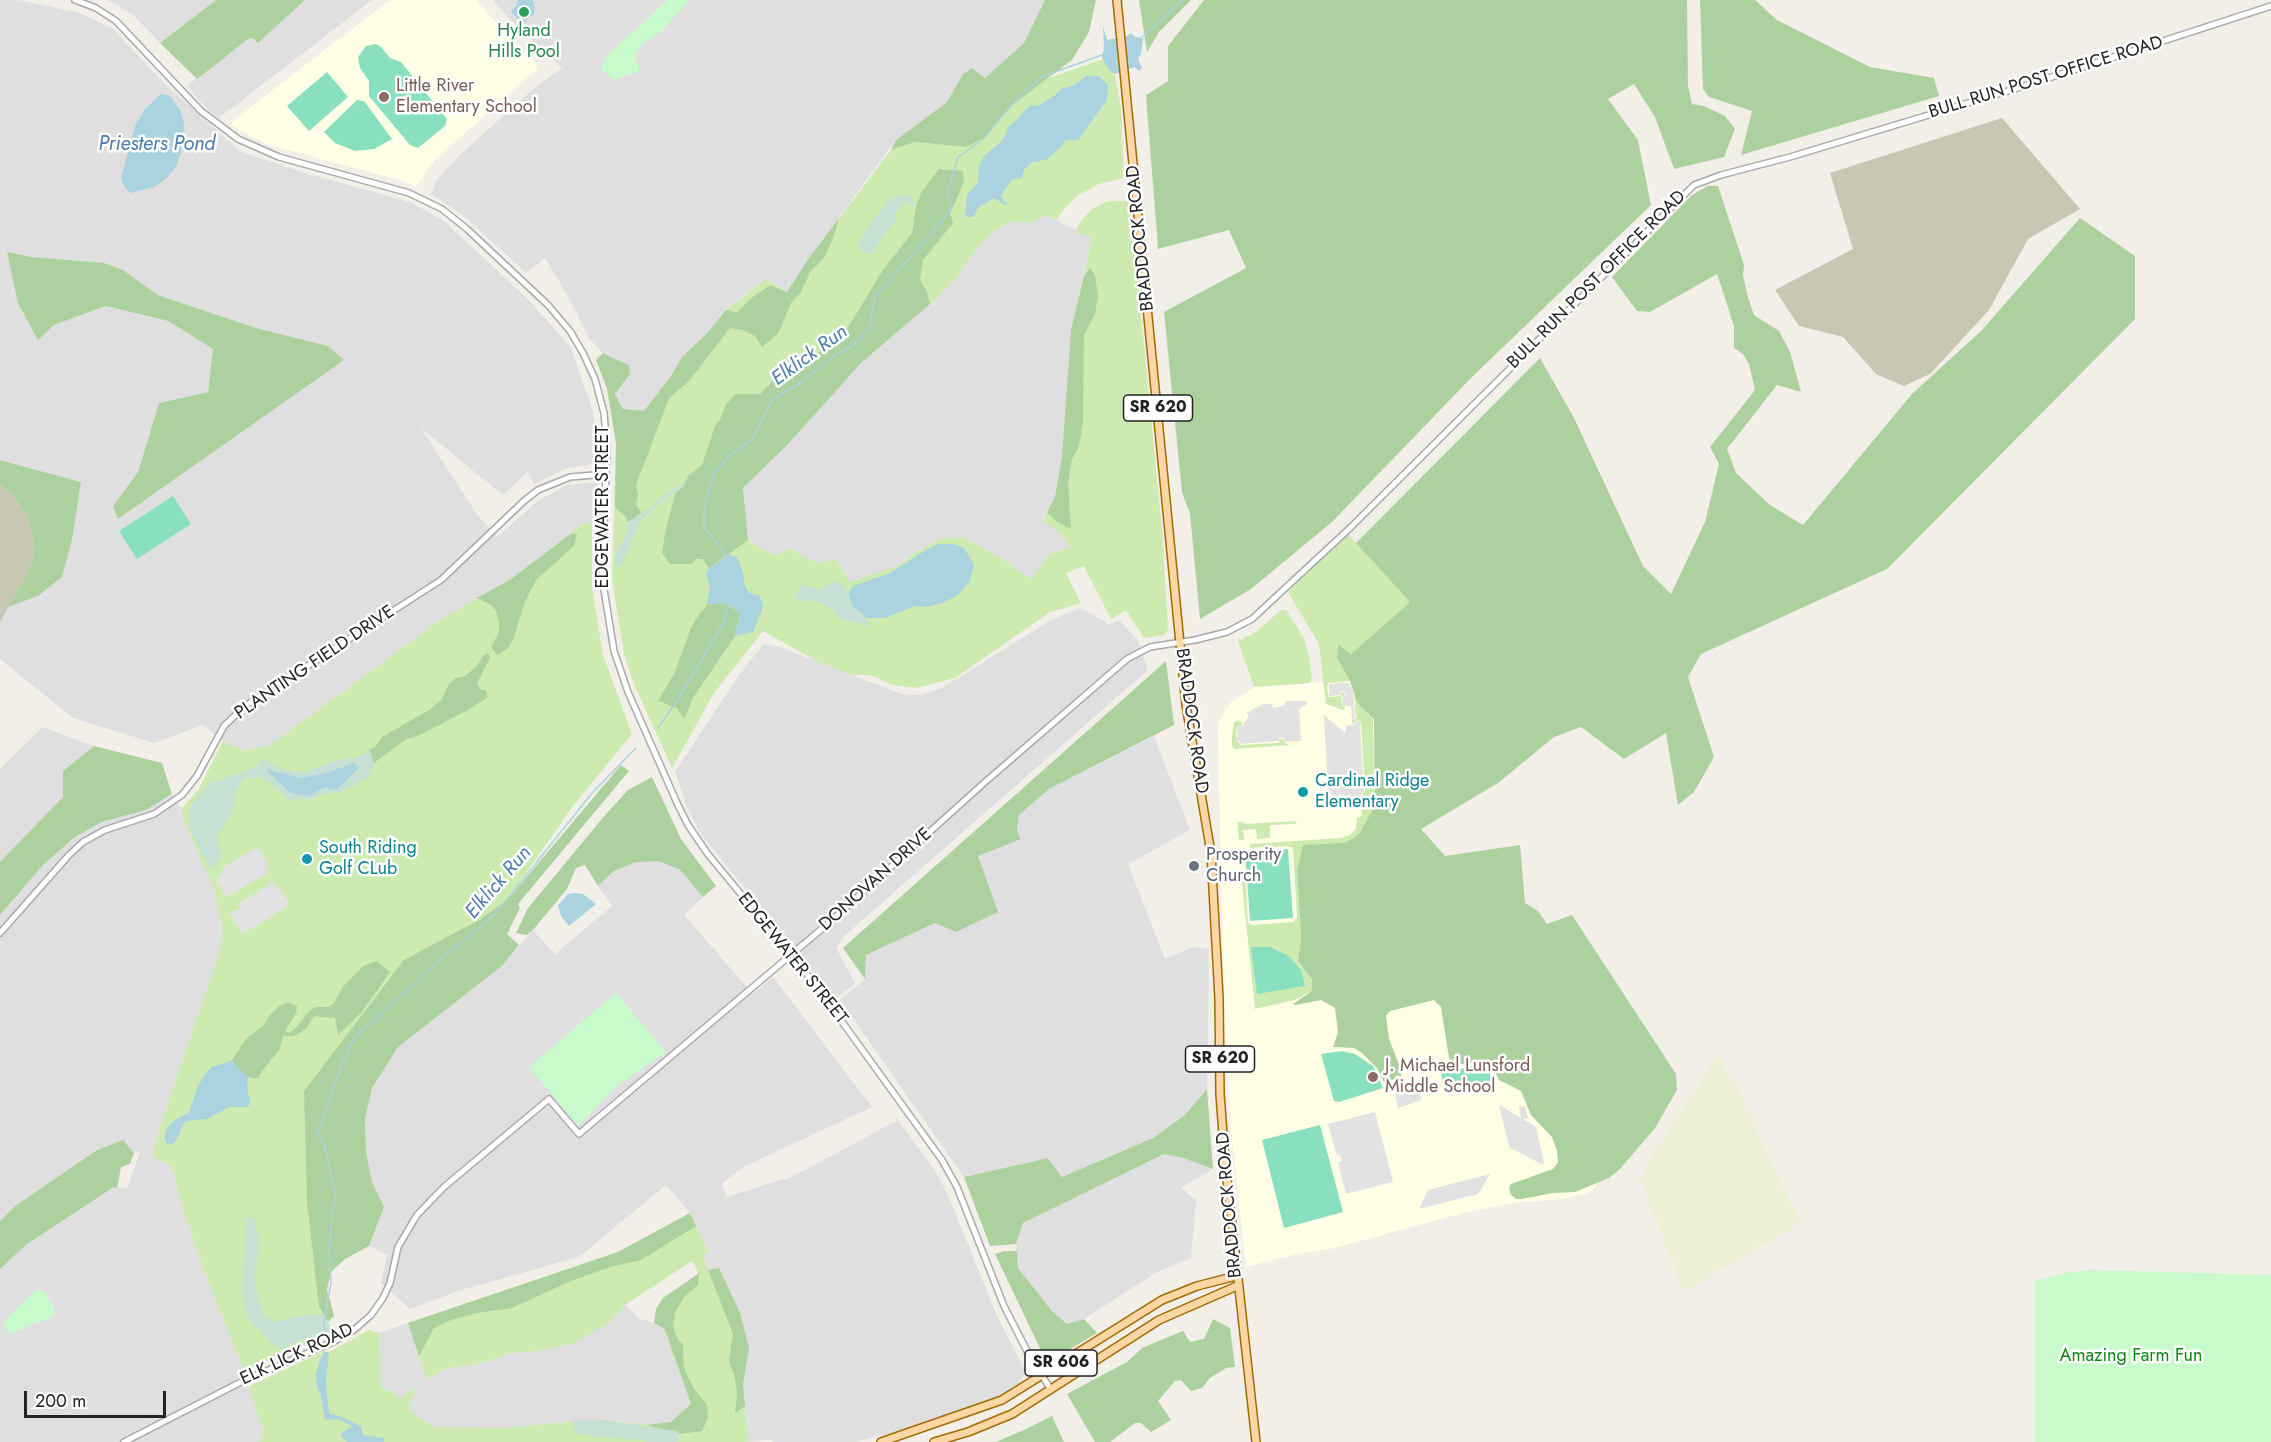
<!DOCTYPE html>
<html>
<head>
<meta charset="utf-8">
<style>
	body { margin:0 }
	#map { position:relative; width:2271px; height:1442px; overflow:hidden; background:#f2efe9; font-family:Jost,sans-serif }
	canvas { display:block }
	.scale { position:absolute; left:24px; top:1391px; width:142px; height:27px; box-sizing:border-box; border:3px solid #222; border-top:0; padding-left:8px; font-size:18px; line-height:21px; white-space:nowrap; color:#222; -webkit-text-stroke:4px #fff; paint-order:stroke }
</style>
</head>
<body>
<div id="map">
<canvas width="2271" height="1442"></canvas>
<div class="scale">200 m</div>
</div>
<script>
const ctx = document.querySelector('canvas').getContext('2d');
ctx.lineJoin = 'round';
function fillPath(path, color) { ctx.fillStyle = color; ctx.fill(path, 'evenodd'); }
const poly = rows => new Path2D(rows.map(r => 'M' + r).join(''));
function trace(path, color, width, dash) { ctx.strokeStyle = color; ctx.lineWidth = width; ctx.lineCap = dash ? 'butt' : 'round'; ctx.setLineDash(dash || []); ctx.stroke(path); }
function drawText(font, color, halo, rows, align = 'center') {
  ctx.font = font + ' Jost,sans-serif'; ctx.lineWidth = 5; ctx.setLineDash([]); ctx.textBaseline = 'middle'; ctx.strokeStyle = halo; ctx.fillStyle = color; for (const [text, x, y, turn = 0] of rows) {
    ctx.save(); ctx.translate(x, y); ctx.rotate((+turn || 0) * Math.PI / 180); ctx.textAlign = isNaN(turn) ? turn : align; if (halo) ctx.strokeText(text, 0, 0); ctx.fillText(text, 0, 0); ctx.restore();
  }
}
fillPath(poly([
	[0,0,18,0,77,12,112,28,166,85,240,151,305,173,410,202,444,221,532,303,571,348,593,411,597,463,564,469,534,484,527,472,503,495,421,428,476,513,497,537,539,500,568,485,598,482,592,524,584,524,511,579,443,618,270,745,244,751,223,741,203,725,154,743,73,718,0,659,0,622,8,607,38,596,62,577,72,540,81,482,0,460],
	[7,253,123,270,158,295,256,328,328,346,113,506,138,472,159,403,208,392,213,349,168,321,106,306,54,325,38,340],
	[108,0,216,0,160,43,133,15],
	[305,0,372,0,219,118,205,107,187,86,248,38,253,38,258,42],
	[493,0,1045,0,1024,43,985,78,973,68,963,74,947,102,896,140,809,258,787,292,766,279,742,297,726,310,708,332,682,357,671,376,644,411,623,409,615,394,630,374,629,365,603,353,589,338,566,293,545,258,526,273,464,216,431,194,437,179,460,155,532,90,562,68,508,17],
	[1044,215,1092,237,1071,330,1062,457,1055,497,1042,520,1061,534,1072,547,1050,554,1031,579,1002,559,964,537,918,551,897,566,850,582,836,559,818,563,802,556,791,548,774,555,748,540,743,488,788,444,862,362,930,304,956,277,978,247,991,234,1011,221,1031,223],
	[1080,608,1109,624,1120,620,1138,641,1148,670,844,936,836,948,855,983,835,999,700,833,687,807,675,772,739,675,764,644,783,648,901,694,920,695,942,688,1053,619],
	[43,727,94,746,63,771,63,797,0,862,0,769],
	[1154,736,1190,830,1128,864,1165,959,1193,947,1209,949,1207,1089,1185,1115,1153,1138,1062,1177,1048,1158,964,1177,840,1000,865,979,866,955,935,923,997,912,977,856,1020,839,1017,831,1019,815,1049,789],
	[172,794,181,809,183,820,214,888,222,928,220,951,171,1093,154,1145,153,1157,169,1164,174,1173,181,1203,204,1271,244,1371,263,1431,260,1442,0,1442,0,1269,27,1244,114,1187,127,1188,140,1152,134,1153,122,1140,97,1150,15,1206,0,1221,0,915,44,864,75,837,102,822,146,810],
	[638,861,658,861,679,869,703,897,684,915,753,994,773,977,872,1107,741,1168,722,1184,727,1197,782,1179,786,1180,898,1120,936,1172,948,1195,997,1316,1025,1370,1019,1385,995,1400,892,1433,875,1436,857,1442,773,1442,772,1439,748,1442,743,1384,749,1348,708,1270,703,1255,708,1252,690,1213,666,1185,579,1257,458,1291,410,1309,381,1283,387,1255,369,1246,384,1207,372,1182,366,1152,365,1119,372,1088,398,1047,502,966,533,930,555,954,612,906,598,886,614,871],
	[1164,1154,1183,1158,1213,1169,1181,1188,1196,1200,1191,1258,1157,1272,1084,1319,1067,1324,1052,1311,1018,1268,1016,1244,1023,1223],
	[625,1305,640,1319,654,1323,665,1329,691,1404,671,1422,646,1425,597,1419,502,1428,433,1427,408,1410,415,1389,413,1388,401,1400,391,1391,381,1387,379,1333,408,1323,427,1379,448,1368,479,1364,510,1353,539,1351,610,1322]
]), '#e0dfdf');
fillPath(poly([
	[390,0,476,0,507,35,537,65,538,68,435,160,416,187,403,181,270,145,252,137,232,125,232,122,257,102],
	[1350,681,1358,704,1374,719,1375,805,1313,993,1266,1008,1434,961,1597,1187,1587,1193,1563,1199,1513,1203,1463,1213,1330,1249,1297,1254,1246,1267,1230,1119,1224,1021,1218,730,1219,720,1231,702,1254,687]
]), '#ffffe5');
fillPath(poly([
	[2002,118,2080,209,2028,239,1989,310,1930,374,1904,386,1876,374,1843,337,1799,326,1775,290,1853,249,1830,173],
	[0,484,14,497,26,515,33,537,34,555,25,577,0,622]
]), '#c7c7b4');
fillPath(poly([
	[1719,1057,1739,1093,1801,1222,1684,1292,1640,1179,1649,1160,1715,1059]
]), '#eef0d5');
fillPath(poly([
	[1103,59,1115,74,1121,107,1124,178,1099,184,1078,195,1065,208,1056,220,1044,215,1031,223,1011,221,991,234,978,247,957,277,930,304,862,362,788,444,743,488,748,540,774,555,791,548,802,556,818,563,836,559,850,582,897,566,918,551,942,539,964,537,1002,559,1031,579,1050,554,1071,547,1061,534,1042,521,1055,497,1062,457,1071,330,1092,238,1075,231,1081,221,1092,209,1108,201,1130,201,1162,530,1168,630,1164,635,1144,638,1126,610,1111,619,1084,566,1066,573,1081,603,1050,612,955,678,916,688,892,685,870,675,852,675,820,663,763,631,714,693,672,768,633,682,624,654,612,581,616,443,611,408,644,411,671,376,682,357,708,332,726,310,766,279,787,292,809,258,891,150,915,142,966,147,986,137,1007,109,1046,79],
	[584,523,592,524,592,587,603,655,632,734,573,806,508,899,479,920,304,1091,319,1307,334,1333,317,1339,244,1371,204,1271,181,1203,174,1173,169,1164,153,1157,154,1146,171,1093,220,951,222,928,214,888,183,820,181,809,199,789,223,741,244,751,270,745,443,618,511,579],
	[1348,534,1410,602,1351,654,1338,644,1337,658,1350,681,1328,683,1327,688,1329,697,1341,696,1341,692,1344,693,1345,695,1341,697,1342,706,1346,708,1343,710,1326,704,1319,644,1288,592],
	[1281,610,1286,610,1304,638,1309,657,1312,680,1309,683,1254,687,1238,641,1256,632],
	[1354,692,1358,704,1373,718,1375,805,1361,831,1354,838,1297,872,1301,938,1298,961,1312,979,1312,991,1294,1000,1255,1009,1241,873,1245,873,1248,923,1253,925,1294,922,1297,917,1293,848,1287,846,1250,848,1250,844,1341,838,1350,835,1356,829,1357,818,1362,816,1361,803,1357,801,1365,791,1361,723,1358,720,1352,724,1352,720,1356,719],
	[1238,720,1242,723,1242,725,1238,725,1236,732,1236,741,1239,742,1240,745,1279,743,1279,739,1283,739,1284,742,1289,745,1235,749,1232,746,1232,734,1234,722],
	[1297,821,1295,824,1270,825,1270,838,1257,839,1256,829,1243,830,1244,840,1239,840,1237,822,1244,822,1245,824],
	[690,1213,708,1252,703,1256,708,1270,719,1268,740,1313,749,1348,743,1384,748,1442,260,1442,263,1431,249,1389,250,1386,324,1351,329,1352,369,1330,379,1333,381,1387,391,1391,401,1399,413,1388,416,1390,408,1410,433,1427,502,1428,597,1419,646,1425,671,1422,691,1404,656,1309,663,1298,699,1274,692,1261,625,1305,610,1322,572,1344,539,1351,510,1353,479,1364,448,1368,427,1380,408,1323,618,1252]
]), '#cdebb0');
fillPath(poly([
	[216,0,305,0,258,43,253,38,248,39,197,79,160,43],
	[1045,0,1096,0,1089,32,1072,60,1007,109,986,137,966,147,915,142,891,150,896,140,947,102,963,74,972,68,985,78,1024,43],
	[1139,0,1191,0,1159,32,1147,52],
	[1204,0,1687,0,1688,86,1692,104,1704,106,1725,116,1735,129,1724,157,1674,169,1655,117,1634,84,1608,99,1638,140,1651,205,1472,377,1332,522,1251,589,1200,619,1190,514,1182,492,1164,312,1246,268,1229,230,1158,249,1146,95,1168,81,1168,46],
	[1700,0,1755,0,1777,20,1870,67,1934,78,1939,96,1741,155,1752,111,1709,97,1703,89],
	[939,169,963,171,964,182,950,214,953,223,923,260,920,279,927,292,930,304,862,362,788,444,743,488,748,540,709,568,702,559,696,559,692,564,670,564,662,553,666,528,676,492,683,487,688,476,702,465,715,426,720,420,726,404,736,394,760,394,777,377,805,366,820,351,841,339,883,270,912,233,916,206,921,193],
	[1708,186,1718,186,1744,265,1743,275,1747,294,1754,315,1779,331,1790,352,1801,392,1777,385,1727,449,1736,473,1770,505,1803,525,1912,394,1982,330,2080,218,2135,256,2135,319,1887,569,1701,654,1688,677,1714,757,1694,792,1678,805,1666,733,1624,759,1581,727,1554,737,1498,783,1421,829,1445,856,1520,845,1525,903,1538,911,1547,924,1572,915,1676,1074,1677,1090,1655,1128,1620,1169,1609,1178,1575,1192,1553,1193,1522,1199,1516,1199,1511,1195,1509,1188,1511,1184,1553,1169,1558,1162,1557,1151,1552,1137,1531,1115,1521,1091,1499,1080,1489,1059,1464,1064,1450,1064,1441,1007,1434,1000,1390,1011,1386,1016,1389,1039,1402,1072,1400,1078,1384,1082,1377,1068,1362,1053,1354,1048,1333,1047,1338,1032,1335,1008,1321,1000,1296,1005,1293,1004,1312,991,1312,979,1298,961,1301,938,1297,871,1303,845,1344,843,1354,838,1361,831,1375,805,1374,719,1358,704,1350,681,1337,658,1338,644,1351,654,1410,602,1356,543,1540,358,1574,418,1643,566,1671,594,1705,522,1719,464,1710,447,1755,390,1749,364,1743,354,1734,348,1734,326,1717,274,1650,312,1637,311,1612,277,1692,195],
	[839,218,834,236,824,258,810,272,801,292,791,303,778,334,762,347,755,336,743,330,730,328,689,381,669,398,636,485,638,495,636,505,642,513,628,522,624,515,615,507,616,443,607,389,596,360,603,353,629,365,630,374,615,394,623,409,644,411,671,376,682,357,708,332,726,310,737,313,750,299,770,285,787,292,809,258],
	[7,252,32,257,104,263,123,270,158,295,256,328,328,346,344,360,118,519,113,506,138,472,159,403,208,392,213,349,168,321,106,306,54,325,38,340,18,303],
	[1090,268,1095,275,1098,296,1095,314,1084,335,1083,423,1079,446,1072,459,1068,484,1071,529,1057,522,1047,512,1055,497,1062,457,1071,330,1084,276],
	[0,460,81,482,72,540,62,577,38,596,8,607,25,577,34,555,33,537,26,515,14,497,0,484],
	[572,533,577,534,574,546,536,580,525,602,513,640,508,648,498,655,491,647,499,632,499,622,496,611,491,605,477,598,511,579],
	[726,603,740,614,735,636,693,698,684,719,677,708,658,701,675,672,691,628,700,613,707,605],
	[488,653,490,658,477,683,480,689,486,691,488,697,468,710,422,734,405,740,374,763,369,750,376,746,382,737,431,709,441,700,449,684,456,678,465,676,476,667,483,656],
	[1166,661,1174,725,1049,789,1019,815,1017,831,1021,839,978,856,998,912,956,932,935,923,866,955,865,979,843,948],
	[94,746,162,763,172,794,146,810,102,822,75,837,44,864,0,915,0,862,63,797,63,771],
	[621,765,629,771,518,904,520,908,507,934,519,945,502,966,398,1047,372,1088,365,1119,366,1152,372,1182,384,1207,369,1246,345,1259,331,1272,327,1289,334,1316,328,1322,319,1307,307,1202,304,1091,404,960,479,920,508,899],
	[652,777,681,839,716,886,703,897,679,869,658,861,636,862,614,871,598,886,585,865,576,868,567,889,533,930,527,935,516,933,528,908,606,814,628,790],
	[377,961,390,972,362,1012,338,1035,335,1018,314,1016,306,1029,294,1036,283,1036,279,1050,262,1071,258,1079,248,1077,231,1061,247,1038,264,1025,270,1015,279,1006,288,1002,297,1006,296,1013,285,1031,289,1033,296,1028,309,1011,316,1007,329,1007,334,1003,342,988,363,966],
	[1207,1089,1213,1169,1183,1158,1164,1154,1023,1223,1016,1244,990,1246,964,1177,1048,1158,1062,1177,1153,1138,1185,1115],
	[123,1140,134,1153,130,1164,121,1167,117,1188,114,1187,27,1244,0,1269,0,1221,15,1206,97,1150],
	[690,1213,696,1226,641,1260,610,1267,571,1281,512,1308,477,1313,451,1320,434,1328,419,1356,408,1323,618,1252],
	[1004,1251,1017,1251,1018,1268,1052,1311,1067,1324,1084,1319,1097,1333,1047,1363,995,1254],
	[719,1268,740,1313,749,1348,743,1384,745,1406,735,1413,737,1394,735,1378,729,1361,733,1334,708,1270],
	[699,1273,698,1285,685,1296,675,1312,673,1326,677,1338,683,1345,684,1369,694,1389,707,1405,708,1418,702,1431,679,1434,677,1431,664,1430,646,1425,671,1422,691,1404,665,1329,654,1323,656,1309,663,1298],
	[1213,1319,1230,1328,1235,1367,1226,1368,1210,1378,1202,1388,1191,1391,1181,1380,1175,1381,1158,1401,1171,1420,1151,1432,1141,1423,1135,1423,1110,1442,1095,1442,1067,1394,1127,1362,1142,1348,1183,1331,1190,1342,1204,1339],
	[1052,1416,1064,1442,996,1442,1024,1430]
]), '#add19e');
fillPath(poly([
	[901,195,912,196,916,207,905,202,896,212,895,222,884,234,872,254,862,252,858,244,868,227,890,199],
	[688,476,683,487,661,502,640,521,621,567,616,564,616,552,626,535,628,522,648,509,667,493,679,486],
	[832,581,843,584,854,608,867,618,868,626,839,618,833,610,821,603,812,600,798,602,795,597,801,585,821,589],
	[369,750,374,763,369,778,341,792,326,793,311,799,296,799,291,802,277,788,261,777,244,778,236,791,236,802,230,816,218,835,218,843,222,856,218,864,210,869,188,825,189,808,208,784,254,768,264,759,286,770,305,772,334,761,362,756],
	[254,1217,259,1242,255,1285,263,1314,275,1322,300,1316,323,1315,334,1333,316,1339,310,1337,302,1339,279,1350,251,1322,244,1310,242,1290,246,1219],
	[597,1419,677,1431,679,1434,678,1442,647,1442,644,1440,597,1437,575,1433,571,1421]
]), '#c6e0d4');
fillPath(poly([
	[668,0,689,0,662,31,641,45,635,55,640,71,613,80,601,68,607,55],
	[616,993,666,1052,618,1085,578,1126,529,1067],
	[2090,1270,2271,1275,2271,1442,2034,1442,2034,1281,2065,1273],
	[36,1290,43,1290,55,1310,54,1316,9,1334,3,1323]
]), '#c8facc');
fillPath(poly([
	[376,44,381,47,390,58,401,62,447,119,445,126,418,148,410,145,369,96,369,81,360,68,358,57,366,46],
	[327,72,348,97,309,131,287,106],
	[357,100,364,101,392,139,374,149,355,151,335,143,324,132],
	[173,496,191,524,137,559,119,531],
	[1288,849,1293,918,1250,921,1245,852],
	[1251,947,1270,947,1289,956,1301,970,1305,986,1257,994],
	[1342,1051,1355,1054,1373,1066,1383,1088,1339,1102,1334,1101,1321,1054],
	[1487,1062,1492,1082,1446,1094,1441,1074],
	[1320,1125,1343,1212,1284,1228,1262,1140]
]), '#88e0be');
fillPath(poly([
	[1339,683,1349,683,1350,687,1353,687,1355,719,1352,719,1351,706,1342,706,1342,697,1346,696,1344,692,1341,691,1340,695,1329,696,1329,684],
	[1286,701,1307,701,1307,704,1299,709,1301,741,1284,742,1284,738,1279,738,1278,741,1240,744,1240,741,1236,741,1238,725,1242,726,1249,716,1247,713,1263,704,1272,704,1273,708,1285,705],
	[1324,715,1345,733,1346,726,1353,725,1358,721,1360,722,1364,791,1356,802,1344,805,1328,792],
	[258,847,269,866,266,870,266,874,226,897,216,880,223,871,222,868],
	[273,882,275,886,278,885,290,905,242,934,230,913,240,908,238,904],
	[1403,1084,1405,1088,1420,1084,1421,1100,1398,1108,1394,1088],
	[1499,1105,1521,1118,1519,1107,1525,1106,1528,1118,1523,1119,1536,1127,1544,1162,1543,1165,1509,1147],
	[1375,1112,1393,1182,1346,1194,1338,1162,1342,1161,1340,1155,1337,1156,1328,1124],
	[1490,1174,1478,1194,1419,1209,1428,1190]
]), '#e2e2e2');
fillPath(poly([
	[518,0,532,0,535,7,534,14,522,24,511,11,517,5],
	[1103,26,1107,40,1127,36,1131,33,1135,37,1143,38,1141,54,1138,58,1142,68,1139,71,1135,67,1115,74,1110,71,1102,58,1104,48],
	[1086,76,1099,76,1108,85,1107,100,1078,140,1066,140,1060,148,1046,160,1032,162,1024,170,1022,178,1012,180,1001,195,1004,201,1008,204,1005,205,996,199,992,199,978,208,973,217,967,217,965,214,967,195,978,182,979,167,984,156,1002,141,1009,126,1018,119,1026,109,1031,105,1038,106,1054,96,1061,89,1076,84],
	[161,94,170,96,180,110,184,123,181,153,176,166,166,179,154,187,131,193,125,188,121,178,135,126,145,109],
	[938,544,954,544,964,548,974,565,970,581,958,595,945,602,928,607,915,606,885,618,867,618,854,608,848,594,853,586,890,573,926,550],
	[729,555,737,557,744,575,744,584,749,593,759,595,764,605,753,632,735,636,740,614,726,603,707,605,710,588,706,574,709,568],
	[354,763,359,768,337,789,331,790,327,787,322,788,309,796,291,793,265,769,302,778,326,773],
	[575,893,583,894,596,904,569,926,561,916,558,905,568,894],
	[231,1061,248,1077,247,1087,250,1103,248,1107,230,1107,207,1119,187,1121,183,1124,179,1135,174,1143,168,1145,164,1139,167,1128,175,1120,189,1112,197,1088,204,1076,211,1067],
	[325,1352,329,1352,326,1382,329,1413,347,1419,361,1427,363,1435,384,1438,384,1442,347,1442,340,1434,353,1426,337,1419,325,1420,320,1392,317,1389,316,1374,321,1358]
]), '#aad3df');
trace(poly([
	[1142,37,1183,0],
	[728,557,704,527,704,508,714,473,732,453,752,440,772,400,800,383,834,356,852,346,870,327,875,297,949,213,951,204,948,192,958,157,981,141,1017,99,1041,77,1102,55],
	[658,728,682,693,725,620,727,604],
	[326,1342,324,1323,331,1282,329,1255,332,1211,336,1197,325,1146,317,1134,348,1049,358,1034,370,1024,434,965,496,913,592,793,636,748]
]), '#aad3df', 1.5);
const tertiary = poly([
	[75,0,96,8,116,21,201,111,238,139,279,157,409,193,442,209,467,229,548,305,570,331,583,353,595,379,604,413,607,448,602,577,614,651,628,692,677,803,688,825,707,853,814,983,942,1160,957,1187,1004,1306,1027,1351,1051,1390],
	[0,933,69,855,83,842,105,830,154,814,182,795,197,776,224,726,245,706,441,580,524,501,538,490,570,477,606,474],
	[124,1442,241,1382,333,1342,354,1330,371,1315,383,1298,390,1283,398,1247,417,1215,444,1187,549,1099,579,1134,824,927,984,783,1127,659,1150,647,1195,640,1227,632,1252,619,1350,528,1694,185,1721,175,1790,157,2021,87,2271,6]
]);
const primary = poly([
	[1117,0,1186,705,1211,853,1219,998,1220,1094,1225,1161,1256,1442],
	[881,1442,1002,1400,1162,1300,1197,1286,1236,1276],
	[934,1442,968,1432,1012,1414,1159,1320,1237,1286]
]);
trace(tertiary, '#a9a9a9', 8);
trace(primary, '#a06b00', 10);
trace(tertiary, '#fff', 5);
trace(primary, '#fcd6a4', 7);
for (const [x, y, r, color] of [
	[524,12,6,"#2e9e5b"],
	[384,97,6,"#8d6e63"],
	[1303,792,6,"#0f9aa8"],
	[307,859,6,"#0f9aa8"],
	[1194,866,6,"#6b7280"],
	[1373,1077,6,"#8d6e63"]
]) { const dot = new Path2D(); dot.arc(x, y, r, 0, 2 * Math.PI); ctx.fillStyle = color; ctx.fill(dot); trace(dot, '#fff', 2); }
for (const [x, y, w] of [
	[1158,408,69],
	[1220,1059,69],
	[1061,1363,72]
]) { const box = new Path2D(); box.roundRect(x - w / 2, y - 13, w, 26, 4.5); ctx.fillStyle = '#fff'; ctx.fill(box); trace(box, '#222', 1.5); }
drawText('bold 16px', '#222', null, [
	["SR 620",1158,408],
	["SR 620",1220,1059],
	["SR 606",1061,1363]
]);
drawText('18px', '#27864d', '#fff', [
	["Hyland",524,32],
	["Hills Pool",524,53]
]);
drawText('18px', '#222', '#fff', [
	["BULL RUN POST OFFICE ROAD",2046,78,-17],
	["BRADDOCK ROAD",1141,238,-96],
	["BULL RUN POST OFFICE ROAD",1597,280,-45],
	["EDGEWATER STREET",604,507,-90],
	["PLANTING FIELD DRIVE",315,663,-34],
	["BRADDOCK ROAD",1191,721,82],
	["DONOVAN DRIVE",876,880,-42],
	["EDGEWATER STREET",792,959,51],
	["BRADDOCK ROAD",1230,1205,-95],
	["ELK LICK ROAD",297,1355,-25]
]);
drawText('18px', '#785e54', '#fff', [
	["Little River",396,87],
	["Elementary School",396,108],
	["J. Michael Lunsford",1385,1067],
	["Middle School",1385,1088]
], 'left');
drawText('18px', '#0d838f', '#fff', [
	["Cardinal Ridge",1315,782],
	["Elementary",1315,803],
	["South Riding",319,849],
	["Golf CLub",319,870]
], 'left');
drawText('18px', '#5b616d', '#fff', [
	["Prosperity",1206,856],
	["Church",1206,877]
], 'left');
drawText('18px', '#0c8416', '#fff', [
	["Amazing Farm Fun",2131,1357]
]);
drawText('italic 20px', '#4a7aab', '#fff', [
	["Priesters Pond",157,145],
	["Elklick Run",810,356,-36],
	["Elklick Run",499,883,-49]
]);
</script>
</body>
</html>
